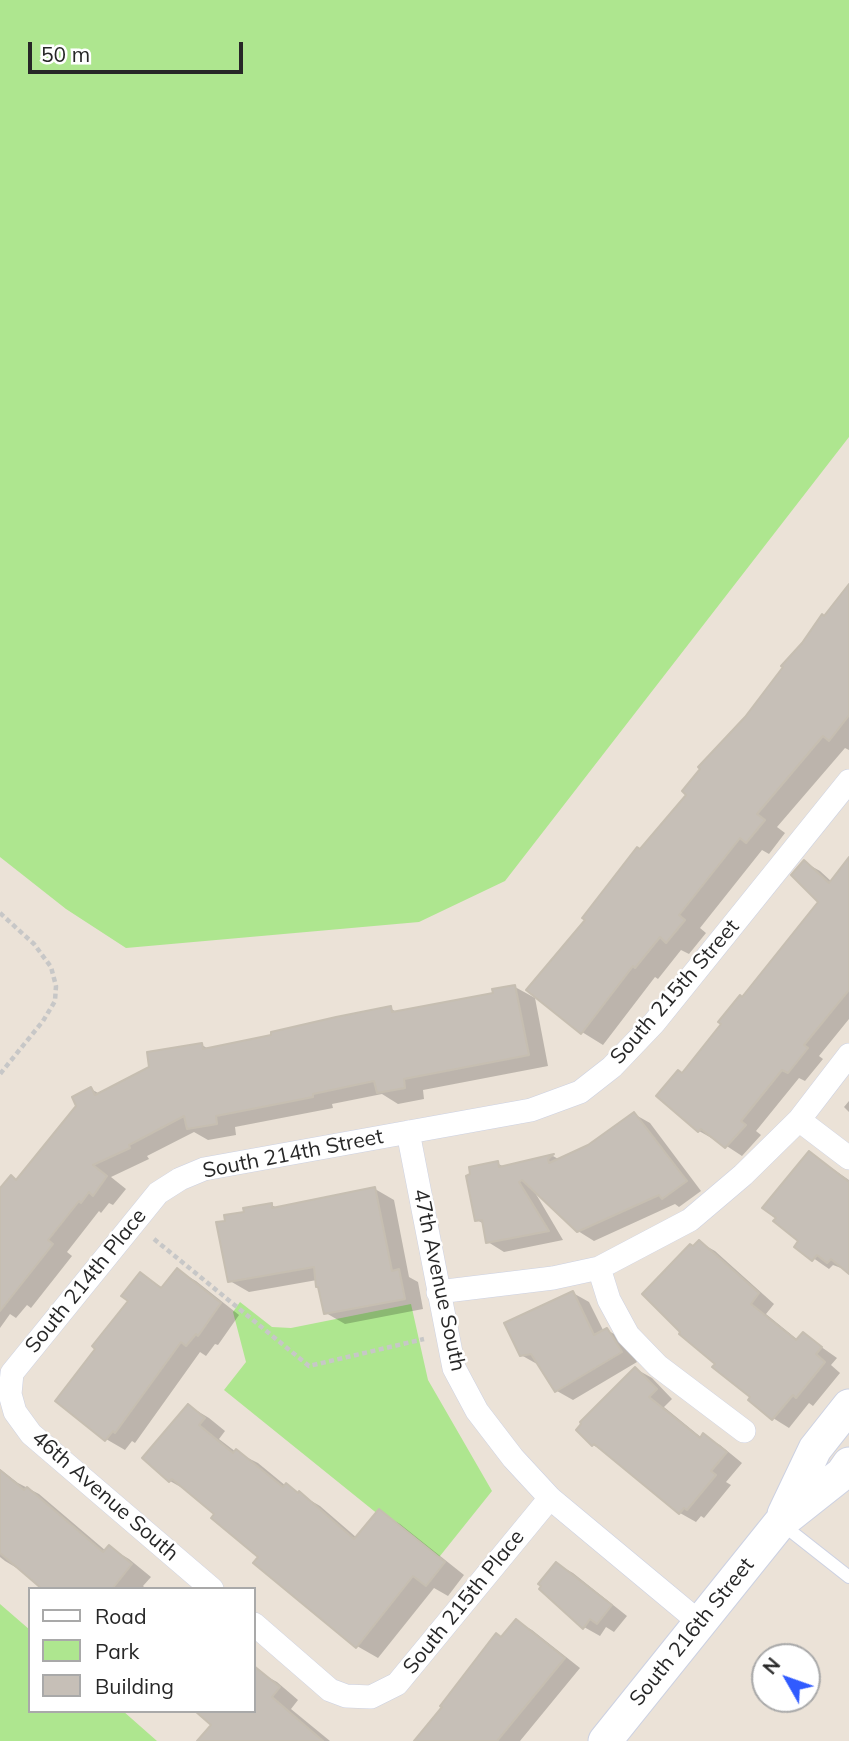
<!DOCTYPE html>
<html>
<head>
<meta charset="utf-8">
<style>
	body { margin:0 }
	#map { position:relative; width:849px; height:1741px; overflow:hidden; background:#ebe2d7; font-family:Mulish,sans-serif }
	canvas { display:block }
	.legend { position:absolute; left:28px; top:1587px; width:228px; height:126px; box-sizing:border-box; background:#fff; border:2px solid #a9a9a9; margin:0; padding:9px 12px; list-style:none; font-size:21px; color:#272727 }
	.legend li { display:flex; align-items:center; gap:14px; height:35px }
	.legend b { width:35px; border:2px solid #a9a9a9 }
	.north { position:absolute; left:751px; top:1643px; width:70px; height:70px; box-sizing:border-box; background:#fff; border:2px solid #a9a9a9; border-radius:50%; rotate:310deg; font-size:19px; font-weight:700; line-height:28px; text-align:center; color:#272727 }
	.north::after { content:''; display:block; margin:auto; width:24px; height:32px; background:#305bff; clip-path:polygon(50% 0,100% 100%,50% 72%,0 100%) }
	.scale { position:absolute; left:28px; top:42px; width:215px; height:32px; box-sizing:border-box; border:4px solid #272727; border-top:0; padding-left:9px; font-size:21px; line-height:24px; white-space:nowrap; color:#272727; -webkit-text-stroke:5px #fff; paint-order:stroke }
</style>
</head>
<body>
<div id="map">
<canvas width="849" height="1741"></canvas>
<ul class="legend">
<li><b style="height:9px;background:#fff"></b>Road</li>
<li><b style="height:19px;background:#aee68f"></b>Park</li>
<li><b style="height:19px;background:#c6bfb7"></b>Building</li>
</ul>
<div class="north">N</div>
<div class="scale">50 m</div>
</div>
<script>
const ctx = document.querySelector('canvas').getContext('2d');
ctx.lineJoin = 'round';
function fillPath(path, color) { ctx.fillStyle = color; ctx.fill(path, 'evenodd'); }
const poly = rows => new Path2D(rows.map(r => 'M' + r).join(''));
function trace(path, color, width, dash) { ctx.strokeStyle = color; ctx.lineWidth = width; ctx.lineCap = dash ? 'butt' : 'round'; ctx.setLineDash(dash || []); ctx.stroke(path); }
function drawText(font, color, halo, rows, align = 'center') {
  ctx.font = font + ' Mulish,sans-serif'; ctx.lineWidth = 5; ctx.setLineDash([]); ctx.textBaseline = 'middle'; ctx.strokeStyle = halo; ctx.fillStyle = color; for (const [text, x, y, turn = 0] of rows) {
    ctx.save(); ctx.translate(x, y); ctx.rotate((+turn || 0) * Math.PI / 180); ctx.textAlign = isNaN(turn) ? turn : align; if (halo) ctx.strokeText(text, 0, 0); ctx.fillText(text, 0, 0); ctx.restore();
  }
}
fillPath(poly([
	[0,0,849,0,849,437,505,881,419,922,126,948,66,909,0,857],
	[240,1302,272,1327,291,1328,411,1304,428,1380,492,1491,436,1561,224,1390,246,1362,233,1312],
	[0,1604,30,1630,30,1711,123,1711,157,1741,0,1741]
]), '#aee68f');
fillPath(poly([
	[849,592,849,750,845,748,777,827,785,833,769,854,762,850,700,928,706,933,689,954,681,950,658,979,655,977,603,1045,582,1032,641,851,689,795,825,617],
	[804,862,820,871,832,882,849,870,849,1019,819,1056,823,1059,805,1081,799,1078,756,1131,761,1135,742,1156,716,1139,715,1140,699,1131,683,1075,820,901],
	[515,987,535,998,548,1066,423,1090,424,1099,398,1104,382,1094,332,1104,333,1108,235,1127,236,1135,208,1140,194,1132,147,1156,149,1159,111,1177,126,1189,113,1205,109,1203,101,1213,99,1211,67,1252,72,1256,31,1308,27,1305,16,1318,10,1314,0,1328,0,1191,18,1181,91,1089,100,1094,202,1045,210,1050,390,1008,398,1013,495,995],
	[849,1101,849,1112,844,1107],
	[634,1114,650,1123,701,1191,679,1207,675,1204,594,1241,578,1231,533,1189,563,1240,504,1252,488,1242,484,1224,477,1220,497,1163,504,1167,553,1156,560,1160,589,1147],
	[810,1153,849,1180,849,1271,833,1265,829,1269,796,1246,801,1241],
	[375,1189,394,1200,409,1277,418,1282,423,1309,345,1324,326,1313,317,1280,249,1292,230,1281,227,1222,271,1205,278,1208],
	[699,1242,715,1251,774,1304,766,1314,798,1340,803,1334,837,1358,831,1365,840,1373,813,1406,809,1403,789,1428,773,1418,718,1363,694,1248],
	[177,1270,196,1281,239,1315,218,1345,215,1344,206,1356,200,1352,135,1443,132,1441,125,1450,106,1439,98,1349,130,1300,140,1274,163,1288],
	[573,1293,589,1302,604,1332,607,1330,623,1339,637,1362,573,1400,557,1391,537,1364,521,1355],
	[636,1369,652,1378,672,1399,664,1407,702,1438,703,1436,720,1445,742,1463,726,1482,731,1485,704,1518,701,1516,696,1522,680,1513,605,1452,593,1445],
	[189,1406,209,1418,225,1431,219,1439,236,1452,258,1463,286,1486,320,1506,357,1538,379,1512,400,1524,464,1575,448,1596,434,1588,378,1658,357,1646,217,1514,191,1493,170,1481],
	[0,1469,18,1483,39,1494,106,1551,109,1547,129,1559,151,1577,143,1586,146,1589,44,1589,25,1573,5,1561,0,1557],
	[557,1564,573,1573,627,1616,614,1632,606,1627,600,1636,584,1627],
	[516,1621,532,1630,580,1668,520,1741,417,1741],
	[257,1671,277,1682,298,1700,291,1709,330,1741,218,1741,213,1725,254,1711,254,1673]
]), '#0003');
const building = poly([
	[849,584,849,715,829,741,823,736,757,814,765,820,746,843,740,838,679,915,685,920,666,943,660,937,635,968,633,966,581,1034,526,990,585,920,582,918,637,847,640,849,686,795,682,791,700,769,698,767,745,717,783,667,781,666,802,643,822,614,824,616,849,584],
	[849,857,849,990,804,1045,808,1048,788,1073,782,1070,741,1121,746,1125,725,1148,701,1129,698,1132,656,1096,678,1070,682,1073,721,1024,718,1022,740,995,742,997,818,902,791,875,804,860,829,883,849,857],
	[515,985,529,1055,404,1079,405,1088,377,1093,374,1081,313,1094,313,1097,216,1116,217,1124,187,1129,184,1116,129,1145,130,1148,93,1165,107,1176,93,1196,89,1192,81,1203,79,1201,48,1240,53,1244,0,1311,0,1188,11,1175,16,1180,76,1106,72,1097,91,1087,95,1095,149,1067,147,1052,202,1043,203,1049,271,1035,271,1032,336,1017,391,1006,392,1012,493,993,492,989,515,985],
	[634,1112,687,1181,662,1199,659,1195,577,1232,522,1180,519,1182,549,1231,486,1243,482,1220,475,1221,466,1176,470,1174,469,1167,498,1161,499,1167,554,1154,548,1159,549,1163,588,1145,634,1112],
	[809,1151,849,1182,849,1274,831,1259,827,1263,817,1255,812,1261,794,1247,798,1241,773,1221,776,1218,762,1208,809,1151],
	[375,1187,392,1271,399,1269,405,1299,324,1314,318,1287,316,1287,314,1267,228,1282,216,1222,225,1221,224,1215,244,1212,243,1208,272,1203,272,1208,375,1187],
	[699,1240,759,1293,751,1304,796,1340,803,1332,822,1347,816,1354,825,1362,796,1398,793,1395,772,1420,748,1400,750,1397,712,1367,715,1364,679,1334,680,1332,642,1294,690,1244,693,1246,699,1240],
	[177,1268,221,1303,198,1336,196,1334,186,1346,181,1342,115,1433,113,1431,105,1441,55,1401,95,1349,92,1346,128,1301,121,1296,140,1272,161,1288,177,1268],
	[573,1291,594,1335,607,1328,622,1352,555,1392,531,1354,520,1356,504,1323,573,1291],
	[635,1367,657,1389,649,1397,700,1438,703,1433,727,1452,711,1471,716,1475,687,1510,684,1508,679,1514,594,1444,592,1446,576,1430,581,1424,580,1422,635,1367],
	[188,1404,205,1418,199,1425,233,1453,236,1449,283,1487,286,1483,298,1493,299,1491,354,1539,379,1509,445,1562,426,1586,413,1576,356,1648,253,1563,258,1557,211,1518,214,1514,172,1479,169,1482,142,1458,188,1404],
	[0,1470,24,1490,27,1487,103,1552,109,1545,132,1564,112,1589,42,1589,0,1553,0,1470],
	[556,1562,612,1605,597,1624,590,1619,583,1629,539,1589,541,1586,538,1584,556,1562],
	[516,1619,565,1658,497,1741,414,1741,442,1707,440,1706,496,1633,501,1637,516,1619],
	[254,1666,280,1687,272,1697,323,1741,197,1741,211,1725,195,1711,254,1711,254,1666]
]);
fillPath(building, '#c6bfb7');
trace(building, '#c6beb1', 2);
const lane = poly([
	[783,1525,849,1577]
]);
const street = poly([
	[799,1120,849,1158],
	[408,1132,454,1368,477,1411,513,1458,550,1498,699,1622],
	[599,1268,609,1300,628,1335,658,1366,744,1431],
	[438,1292,553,1278,599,1268,690,1220,743,1175,799,1120,849,1055],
	[212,1589,31,1434,15,1412,10,1394,12,1373,158,1193,180,1179,204,1169,531,1110,580,1092,612,1067,654,1023,849,781],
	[254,1624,330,1690,346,1696,371,1697,397,1684,550,1498]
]);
const secondary = poly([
	[784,1514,815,1449,849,1406],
	[605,1741,780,1523,842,1474,849,1464]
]);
trace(lane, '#ccd1e2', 14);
trace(street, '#ccd1e2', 24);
trace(secondary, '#ccd1e2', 35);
trace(poly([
	[0,913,34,944,51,967,56,986,55,1001,43,1021,0,1074],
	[154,1239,309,1366,424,1339]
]), '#c7c7c7', 4.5, [5, 3.5]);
trace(lane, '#fff', 12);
trace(street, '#fff', 23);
trace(secondary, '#fff', 33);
drawText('21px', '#272727', '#fff', [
	["South 215th Street",675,992,-49],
	["South 214th Street",293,1154,-11],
	["47th Avenue South",439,1280,78],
	["South 214th Place",86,1281,-51],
	["46th Avenue South",105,1496,41],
	["South 215th Place",464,1602,-51],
	["South 216th Street",692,1632,-51]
]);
</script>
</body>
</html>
